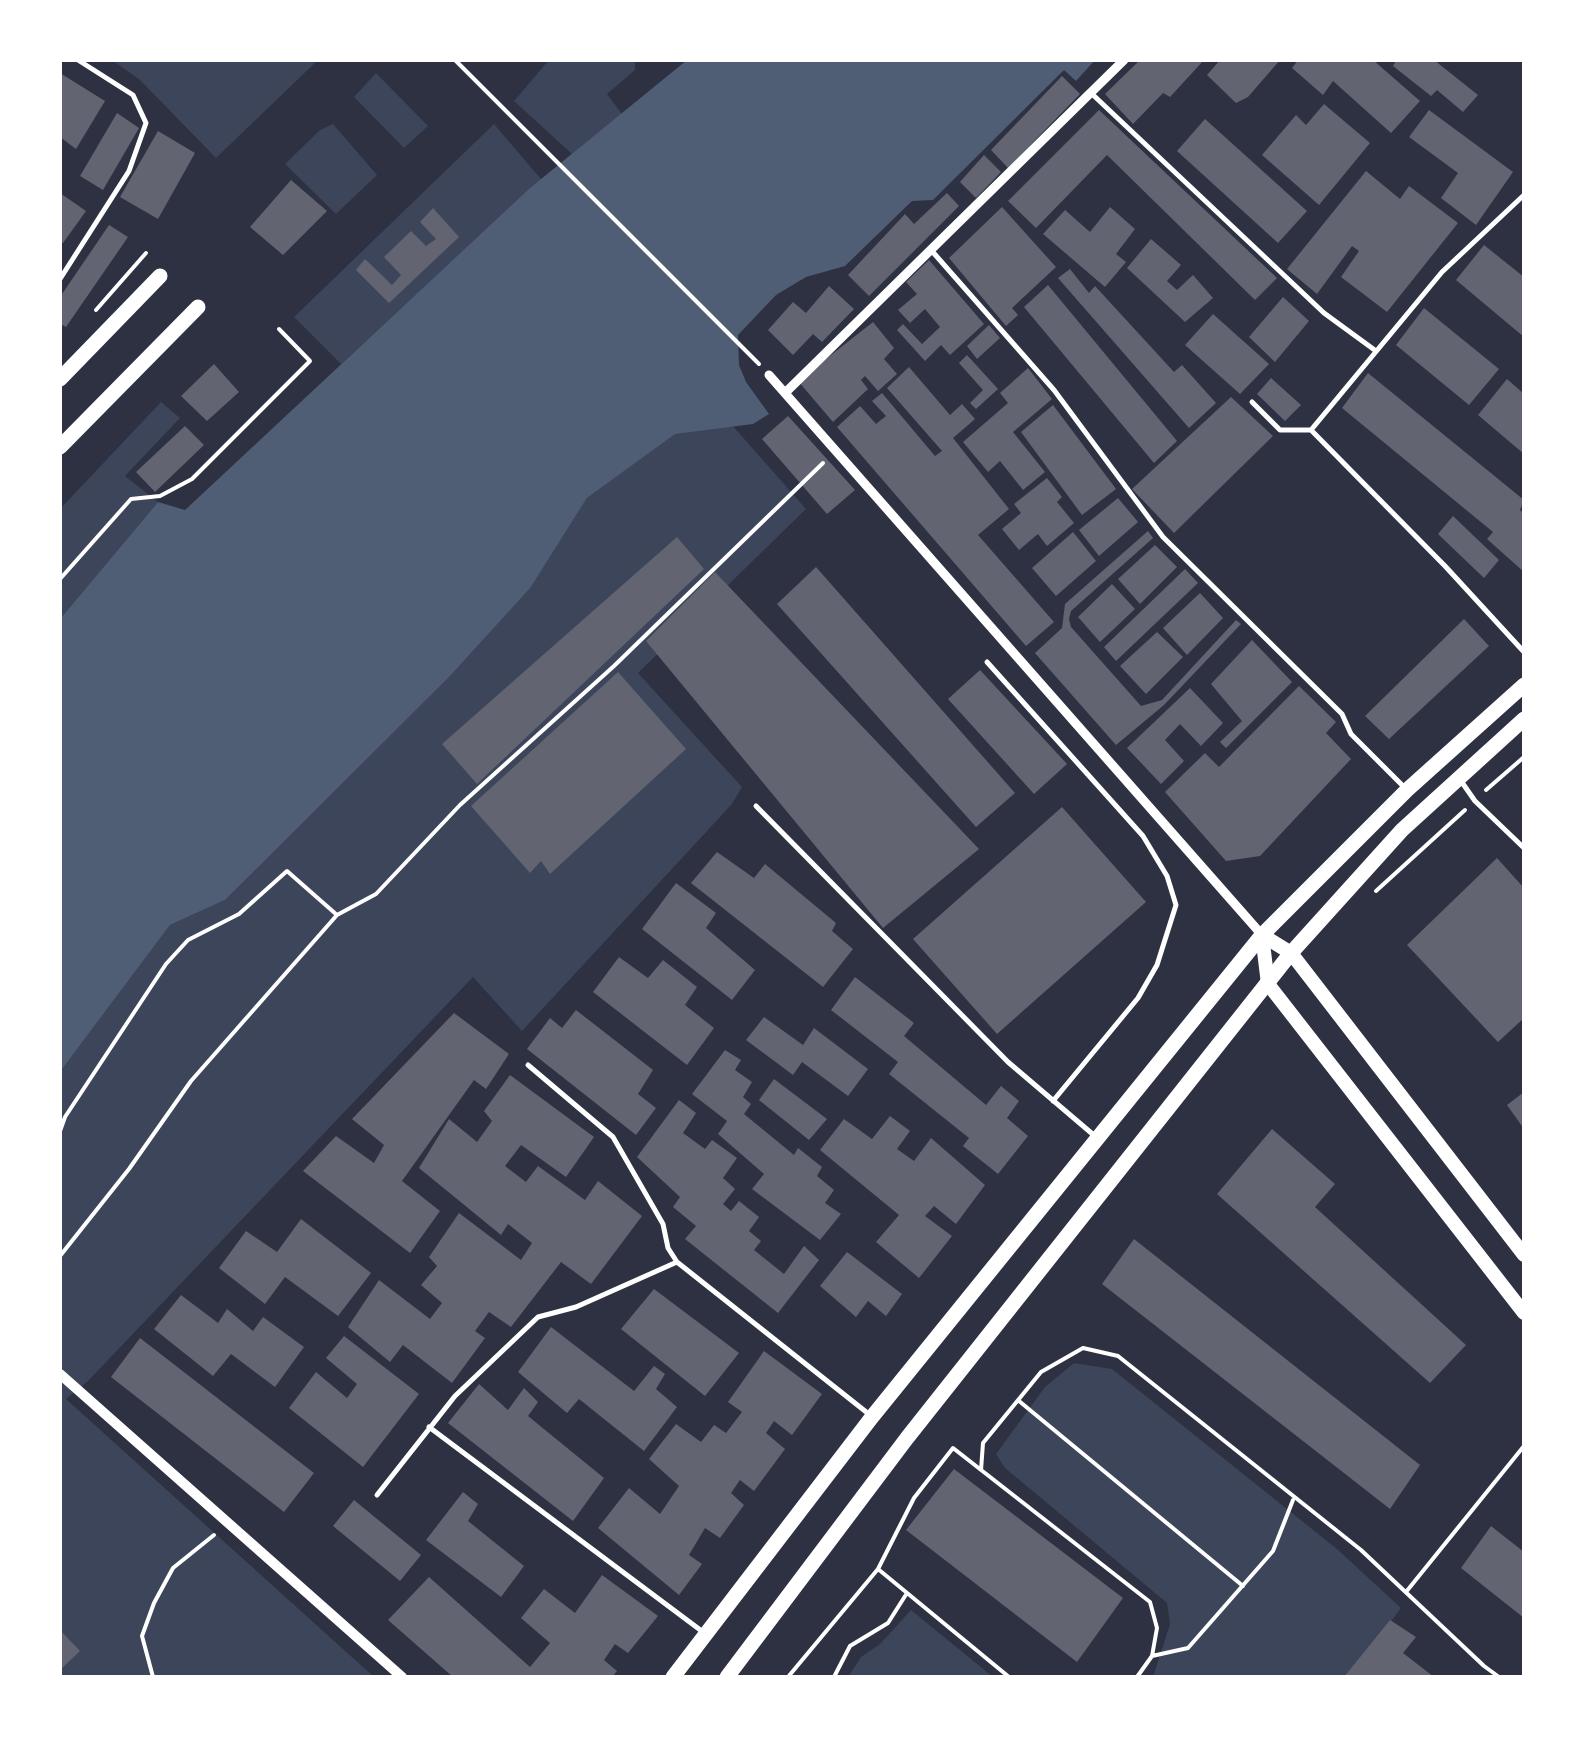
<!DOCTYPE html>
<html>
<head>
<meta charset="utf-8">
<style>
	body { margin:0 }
	#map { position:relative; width:1584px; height:1737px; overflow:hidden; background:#2d3142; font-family:Manrope,sans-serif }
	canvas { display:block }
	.frame { position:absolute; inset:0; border:62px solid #fff; pointer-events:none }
</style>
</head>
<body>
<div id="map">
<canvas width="1584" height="1737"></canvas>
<div class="frame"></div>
</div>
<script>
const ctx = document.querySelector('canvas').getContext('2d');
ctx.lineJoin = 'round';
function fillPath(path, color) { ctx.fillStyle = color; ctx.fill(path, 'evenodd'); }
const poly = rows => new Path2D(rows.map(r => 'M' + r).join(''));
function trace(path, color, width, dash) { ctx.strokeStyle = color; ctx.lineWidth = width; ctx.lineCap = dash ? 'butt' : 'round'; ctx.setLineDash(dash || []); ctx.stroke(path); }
fillPath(poly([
	[112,60,318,60,216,158,140,80],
	[549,60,635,60,635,70,607,94,622,114,572,154,514,101],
	[376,73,428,126,404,148,354,97],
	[333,124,377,175,336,214,285,164,320,130],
	[494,124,541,179,341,364,294,317],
	[161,402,180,418,125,476,158,502,60,619,60,509],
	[733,426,806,509,638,673,742,787,732,804,522,1031,473,977,88,1381,66,1399,374,1677,60,1677,60,1072,170,925,225,900,531,587,587,498,675,433],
	[1074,1363,1112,1369,1337,1549,1401,1608,1350,1677,1153,1677,1170,1624,1167,1603,1005,1468,996,1454,1045,1387],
	[911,1610,993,1677,848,1677,861,1657,880,1644]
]), '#3c4559');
fillPath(poly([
	[687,60,1095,60,1076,81,1064,70,933,200,912,201,845,266,806,277,776,295,738,335,739,365,746,382,769,414,753,424,675,434,587,498,531,587,449,677,225,900,170,925,60,1072,60,619,158,502,185,510,530,188]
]), '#4f5d75');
fillPath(poly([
	[1140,60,1204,60,1170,97,1163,93,1133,124,1105,94],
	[1220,60,1280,60,1248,97,1236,103,1207,75],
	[1298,60,1373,60,1420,101,1391,133,1333,81,1323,95,1292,68],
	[1396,60,1434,60,1478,95,1463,112,1437,90,1431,96,1393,66],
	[60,73,105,101,76,149,60,137],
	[1062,76,1080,94,1008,168,991,150],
	[1324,104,1370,143,1319,205,1262,155,1296,115,1306,125],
	[1099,110,1277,278,1255,300,1107,155,1036,228,1008,201],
	[1429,110,1513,172,1476,225,1441,198,1458,173,1409,137],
	[117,113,139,128,103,190,80,176],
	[1205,119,1307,211,1278,243,1177,151],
	[158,131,195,153,158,219,120,197],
	[984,155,1001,172,976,198,960,182],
	[1366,171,1400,199,1409,186,1458,223,1387,312,1341,277,1359,251,1352,246,1317,294,1287,269],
	[291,180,327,211,283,255,250,227],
	[60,193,86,211,63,243,60,241],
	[947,193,959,206,869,296,848,275,905,214,914,224],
	[1002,207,1056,267,1012,308,1018,315,1006,326,949,258],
	[1110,207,1135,229,1116,254,1126,262,1105,287,1043,234,1065,210,1090,232],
	[433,208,459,237,389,303,356,270,365,259,392,285,401,275,384,257,411,231,426,246,436,239,420,222],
	[109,225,128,237,66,327,60,324,60,297],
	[1151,239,1181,265,1167,281,1177,290,1193,275,1213,298,1185,322,1127,268],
	[1484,245,1524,277,1524,337,1456,280],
	[929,260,984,324,950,355,941,345,925,361,897,330,903,324,922,344,940,327,925,309,910,323,898,310,917,294,906,282],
	[1070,269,1089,293,1095,286,1174,372,1182,365,1216,403,1189,428,1058,278],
	[1048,285,1177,441,1154,463,1024,307],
	[829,286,854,309,822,342,813,334,793,355,768,330,793,302,806,313],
	[1283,297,1309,321,1275,362,1249,337],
	[1424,308,1499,369,1469,405,1396,345],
	[1213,314,1269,364,1240,394,1185,345],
	[873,322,894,348,884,359,897,374,878,391,865,376,861,380,868,389,833,422,798,381],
	[989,325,1000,338,977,359,967,346],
	[967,355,998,389,976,409,970,403,983,390,959,363],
	[214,364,239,392,207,421,181,396],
	[909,367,950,415,962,404,975,419,953,438,1009,509,978,535,1054,622,1026,646,837,427,860,406,876,424,886,416,872,401,882,393,935,456,942,451,887,388],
	[1028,368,1052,399,1013,432,1045,472,1023,490,1000,461,988,472,963,442,1008,403,1000,393],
	[1368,373,1524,500,1520,510,1524,514,1524,572,1487,539,1493,532,1342,408],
	[1271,378,1301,405,1285,421,1257,394],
	[1507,379,1524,394,1524,454,1478,415],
	[1231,397,1273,436,1174,533,1132,489],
	[1053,405,1116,489,1082,515,1021,432],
	[788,416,855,490,827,514,762,439],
	[185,426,204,445,155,492,136,472],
	[1047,478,1062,497,1057,502,1074,523,1047,546,1038,534,1019,550,1002,529,1021,513,1014,504],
	[1118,498,1138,522,1099,556,1079,530],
	[1453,516,1499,560,1484,578,1438,534],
	[1148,531,1153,538,1071,611,1069,619,1071,627,1141,706,1162,700,1236,620,1241,624,1164,705,1116,745,1035,653,1062,628,1065,604],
	[1073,532,1096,561,1056,596,1032,568],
	[677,537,704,569,477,784,442,744],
	[1155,545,1177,567,1140,604,1118,579],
	[816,567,1015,793,976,827,777,604],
	[1185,569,1198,583,1116,661,1104,647],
	[715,572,979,849,883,928,646,641],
	[1112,584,1135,609,1100,642,1078,617],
	[1200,593,1223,618,1187,655,1163,628],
	[1464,619,1489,646,1389,739,1365,716],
	[1157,632,1183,657,1146,694,1120,666],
	[1252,640,1292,682,1226,748,1220,742,1242,721,1211,684],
	[980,670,1067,764,1034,794,948,699],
	[618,672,686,749,550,874,541,861,530,873,471,806],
	[1299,686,1336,722,1326,733,1351,759,1260,856,1226,861,1165,792,1205,753,1219,767],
	[1190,688,1223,723,1201,746,1180,724,1165,740,1184,761,1161,784,1127,748],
	[1062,807,1146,902,997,1034,913,939],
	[717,852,754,878,765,864,836,923,832,931,853,949,823,987,691,883],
	[1497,858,1524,888,1524,1018,1498,1042,1407,945],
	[676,883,716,913,706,928,755,970,732,1000,642,929],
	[619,957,648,978,663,960,697,987,685,1005,714,1028,687,1065,593,992],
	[855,977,914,1023,904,1036,986,1105,1001,1086,1019,1101,1007,1118,1028,1136,998,1174,963,1146,969,1138,889,1074,898,1062,831,1010],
	[576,1010,653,1070,638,1094,656,1108,636,1135,527,1049,550,1018,562,1028],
	[454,1013,509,1054,486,1089,474,1080,402,1181,440,1211,410,1253,303,1171,336,1136,374,1163,384,1145,352,1119],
	[764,1017,803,1045,814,1028,868,1069,848,1096,802,1062,793,1075,746,1040],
	[725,1050,741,1060,735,1070,752,1082,743,1097,751,1104,744,1114,794,1155,798,1148,822,1167,817,1176,834,1190,825,1203,841,1214,820,1240,752,1189,764,1174,718,1134,727,1121,692,1094],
	[510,1075,594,1137,566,1177,521,1145,505,1166,526,1182,538,1166,585,1200,598,1181,642,1216,591,1284,561,1262,511,1327,489,1312,475,1331,485,1338,452,1383,403,1345,390,1362,348,1327,379,1280,430,1319,442,1303,421,1285,437,1266,429,1257,459,1213,521,1260,532,1243,508,1224,501,1235,419,1168,449,1119,477,1142,492,1121,484,1111],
	[774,1079,827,1119,809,1140,759,1100],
	[1524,1092,1524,1129,1507,1105],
	[679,1100,696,1113,683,1133,705,1149,712,1140,737,1158,723,1178,735,1189,723,1204,731,1211,739,1201,759,1217,749,1231,761,1241,754,1250,784,1274,804,1246,819,1260,778,1313,685,1239,696,1226,673,1207,680,1197,637,1157],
	[890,1116,910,1131,897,1149,914,1161,931,1138,985,1185,956,1224,934,1206,925,1216,952,1236,919,1278,876,1242,899,1215,820,1150,844,1119,872,1139],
	[1272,1129,1335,1184,1315,1207,1466,1345,1430,1383,1217,1194],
	[301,1219,371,1273,338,1316,285,1277,265,1304,219,1268,246,1231,277,1252],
	[1134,1239,1420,1465,1390,1509,1102,1284],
	[847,1252,902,1294,886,1316,868,1301,856,1317,820,1286],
	[654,1289,739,1353,705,1396,621,1329],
	[181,1295,218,1323,227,1309,253,1331,263,1317,304,1347,275,1387,231,1354,213,1376,154,1329],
	[551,1327,634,1391,654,1366,665,1374,656,1389,677,1407,644,1451,579,1399,567,1413,518,1372],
	[344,1336,419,1394,363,1467,289,1408,316,1372,347,1398,357,1384,326,1358],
	[140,1338,314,1473,284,1512,111,1377],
	[764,1351,822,1394,792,1435,774,1421,766,1433,785,1449,754,1491,740,1480,731,1493,744,1505,720,1538,705,1528,689,1555,702,1564,679,1595,598,1528,629,1488,660,1514,679,1486,649,1459,676,1424,701,1442,714,1425,726,1433,742,1412,728,1402],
	[479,1384,508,1410,524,1388,538,1402,528,1416,604,1478,573,1521,448,1423],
	[954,1469,1123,1598,1077,1662,906,1530],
	[463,1492,478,1504,468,1521,524,1566,501,1597,426,1540],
	[354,1500,421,1555,400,1581,333,1526],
	[1491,1526,1524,1552,1524,1618,1461,1568],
	[602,1575,658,1616,628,1653,615,1644,604,1660,617,1671,612,1677,453,1677,388,1620,429,1577,530,1667,550,1643,521,1618,544,1589,575,1613],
	[1390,1620,1416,1637,1403,1653,1434,1677,1344,1677],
	[60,1630,80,1651,60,1670]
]), '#626471');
trace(poly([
	[455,60,759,364],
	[96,310,146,253],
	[60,579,131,499,160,496,192,479,310,361,279,329],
	[1486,790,1524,757],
	[1376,891,1465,810],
	[60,1131,65,1117,166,964,188,940,239,914,287,871,337,915],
	[60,1256,129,1169,191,1081,337,915,376,894,460,805,614,666,823,463],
	[1019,1401,1243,1586],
	[981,1470,983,1443,1041,1372,1083,1348,1118,1356,1361,1550,1484,1666,1499,1677],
	[878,1569,1009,1677],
	[1406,1592,1524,1446],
	[1152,1656,1188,1648,1273,1551,1293,1500],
	[153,1677,142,1636,154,1603,173,1568,214,1535],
	[788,1677,878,1569,914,1498,953,1448,1150,1602,1157,1628,1152,1656,1137,1677],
	[834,1677,850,1646,888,1623,907,1593]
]), '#fff', 4);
trace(poly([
	[1091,93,1324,313,1376,351],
	[1524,195,1442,272,1311,430,1445,566,1524,652],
	[931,250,1054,390,1163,537,1342,714,1351,734,1405,788],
	[60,279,129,171,146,123,133,95,78,60],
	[1252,402,1280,430,1311,430],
	[987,662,1143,836,1167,876,1176,905,1157,965,1138,998,1053,1101],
	[1461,781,1475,801,1524,848],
	[756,806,1008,1062,1096,1137],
	[528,1065,613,1137,663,1224,668,1248,677,1262,870,1415],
	[429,1427,703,1632],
	[377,1495,455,1396,538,1317,576,1307,677,1262]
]), '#fff', 5);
trace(poly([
	[769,375,1262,935],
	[785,393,1124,60]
]), '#fff', 9);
trace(poly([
	[60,1374,402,1677]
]), '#fff', 10);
trace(poly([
	[1262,935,1268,984,1524,1313],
	[1262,935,1291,953,1524,1255]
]), '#fff', 14);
trace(poly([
	[60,379,160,276],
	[60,447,198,307],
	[673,1677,872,1417,1262,935,1407,790,1524,685],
	[727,1677,907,1438,1291,953,1402,830,1524,719]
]), '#fff', 15);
</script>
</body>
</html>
